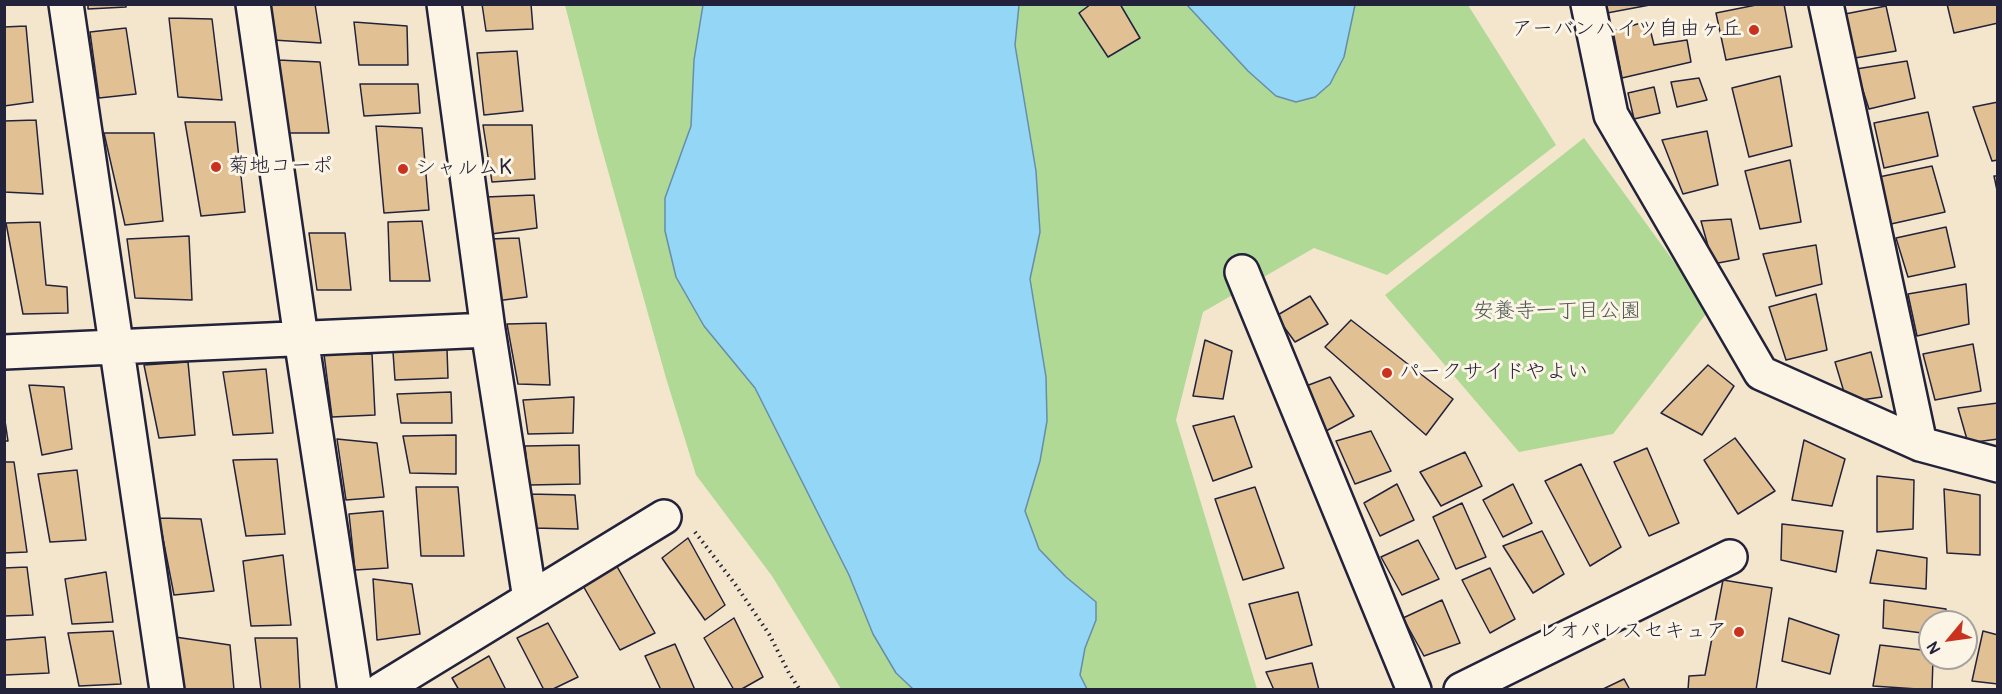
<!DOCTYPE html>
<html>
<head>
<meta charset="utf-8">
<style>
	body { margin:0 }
	#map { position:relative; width:2002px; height:694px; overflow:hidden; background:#f4e5cd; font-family:Pangolin,sans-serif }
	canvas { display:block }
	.frame { position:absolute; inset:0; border:6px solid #22223b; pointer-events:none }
	.north { position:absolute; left:1918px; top:610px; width:60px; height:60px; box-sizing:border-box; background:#fcf5e5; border:2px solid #a5a1a1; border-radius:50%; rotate:241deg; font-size:16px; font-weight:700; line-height:24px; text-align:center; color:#22223b }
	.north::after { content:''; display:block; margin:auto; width:21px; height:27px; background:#c8321e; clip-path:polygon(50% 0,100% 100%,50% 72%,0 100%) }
</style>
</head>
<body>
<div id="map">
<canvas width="2002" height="694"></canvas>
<div class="frame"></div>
<div class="north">N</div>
</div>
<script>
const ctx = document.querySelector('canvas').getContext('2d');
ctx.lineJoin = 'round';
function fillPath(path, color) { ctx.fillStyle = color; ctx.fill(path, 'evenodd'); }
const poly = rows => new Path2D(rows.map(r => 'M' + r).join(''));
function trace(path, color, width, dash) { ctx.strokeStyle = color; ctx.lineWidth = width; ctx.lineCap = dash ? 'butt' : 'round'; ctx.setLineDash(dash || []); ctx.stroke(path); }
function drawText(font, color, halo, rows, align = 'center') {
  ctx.font = font + ' Pangolin,"Klee One",sans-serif'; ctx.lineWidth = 6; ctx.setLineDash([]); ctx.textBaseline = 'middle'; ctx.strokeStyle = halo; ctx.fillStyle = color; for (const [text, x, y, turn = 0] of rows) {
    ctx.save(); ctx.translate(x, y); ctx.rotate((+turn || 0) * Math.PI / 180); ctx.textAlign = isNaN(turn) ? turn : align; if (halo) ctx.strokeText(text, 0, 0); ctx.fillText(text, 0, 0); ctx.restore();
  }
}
fillPath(poly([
	[565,5,1468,5,1556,145,1387,275,1314,248,1203,312,1176,420,1257,689,841,689,772,576,696,475,666,378,598,135],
	[1584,138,1709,310,1613,434,1519,452,1385,295]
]), '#b0d996');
const water = poly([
	[703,5,1019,5,1015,45,1036,171,1040,232,1030,279,1046,377,1047,421,1040,461,1025,511,1039,549,1066,577,1096,602,1096,620,1085,648,1080,675,1087,689,913,689,896,673,873,634,849,575,755,388,704,326,676,277,665,231,665,198,691,126,694,60,703,5],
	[1187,5,1355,5,1344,57,1330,84,1315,97,1296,102,1276,96,1248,71,1187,5]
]);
fillPath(water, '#94d6f5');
trace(water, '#668eab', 1.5);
const building = poly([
	[88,4,126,4,126,7,88,9,88,4],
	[269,4,315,4,321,43,273,40,269,4],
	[482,4,531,4,533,29,486,31,482,4],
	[1091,4,1120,4,1140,38,1108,57,1079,13,1091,4],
	[1605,4,1655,4,1607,13,1605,4],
	[1761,4,1784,4,1792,47,1726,60,1716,13,1761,4],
	[1947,4,1998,4,1998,23,1954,33,1947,4],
	[1886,6,1896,51,1855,58,1845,14,1886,6],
	[169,18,212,19,222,100,178,97,169,18],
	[1648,21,1654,45,1687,40,1691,62,1622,78,1613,31,1648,21],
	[354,22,407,26,408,65,359,65,354,22],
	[26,26,33,102,4,106,4,27,26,26],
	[126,28,136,94,99,98,90,32,126,28],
	[517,51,523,111,484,115,477,53,517,51],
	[278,60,320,62,329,133,289,133,278,60],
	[1907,61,1915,98,1869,109,1856,69,1907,61],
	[1780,76,1792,146,1749,157,1732,88,1780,76],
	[1699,78,1707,100,1677,107,1671,82,1699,78],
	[360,84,418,84,420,113,364,116,360,84],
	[1654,87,1660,113,1634,119,1628,93,1654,87],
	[1998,102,1998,160,1992,161,1973,107,1998,102],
	[1928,112,1938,156,1884,168,1874,123,1928,112],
	[36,120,43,194,4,192,4,121,36,120],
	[185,122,235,122,245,212,201,216,185,122],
	[483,125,532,125,535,179,492,182,483,125],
	[376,126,422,128,429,210,384,213,376,126],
	[1707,131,1718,185,1683,194,1662,140,1707,131],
	[104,133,154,133,163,221,125,225,104,133],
	[1790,160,1801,222,1760,229,1745,171,1790,160],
	[1932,166,1945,212,1891,224,1879,177,1932,166],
	[1994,176,1998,176,1998,195,1994,176],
	[534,195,537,228,491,234,486,197,534,195],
	[1731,219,1739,259,1713,264,1701,221,1731,219],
	[422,221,430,281,390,281,388,222,422,221],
	[40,222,46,285,67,287,68,313,23,314,6,223,40,222],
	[1946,227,1955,267,1908,277,1896,238,1946,227],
	[309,233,345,233,351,290,317,290,309,233],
	[189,236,192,300,135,298,127,239,189,236],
	[519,238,527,297,496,301,489,239,519,238],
	[1816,245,1822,284,1776,296,1763,254,1816,245],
	[1966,284,1969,324,1917,336,1908,294,1966,284],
	[1816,294,1827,350,1786,360,1769,307,1816,294],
	[1310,296,1328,324,1295,342,1276,316,1310,296],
	[1351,320,1453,399,1426,435,1325,347,1351,320],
	[546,323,550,385,518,384,507,324,546,323],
	[1205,340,1232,351,1223,399,1193,396,1205,340],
	[1973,344,1981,391,1935,400,1923,354,1973,344],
	[447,349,448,378,395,380,393,352,447,349],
	[1871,352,1882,397,1847,402,1835,362,1871,352],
	[324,354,372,354,375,415,332,417,324,354],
	[188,362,195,435,159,438,144,365,188,362],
	[1708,365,1734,386,1702,435,1661,413,1708,365],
	[266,369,273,433,233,435,223,372,266,369],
	[1330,377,1354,416,1326,431,1306,386,1330,377],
	[29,385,64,387,72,449,42,455,29,385],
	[451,392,452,423,401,423,397,394,451,392],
	[574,397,573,433,528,434,523,400,574,397],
	[1998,403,1998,439,1968,443,1958,408,1998,403],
	[4,414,8,441,4,441,4,414],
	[1234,416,1252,467,1213,481,1193,426,1234,416],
	[1371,431,1391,471,1355,484,1336,441,1371,431],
	[456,435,456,474,410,473,403,436,456,435],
	[1735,438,1775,491,1738,514,1704,460,1735,438],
	[337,439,377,443,384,497,346,500,337,439],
	[1804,440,1845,459,1832,506,1792,500,1804,440],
	[579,445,580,484,529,485,525,446,579,445],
	[1647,448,1679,523,1649,536,1614,462,1647,448],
	[1465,452,1482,486,1441,506,1420,472,1465,452],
	[277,459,285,534,246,536,233,460,277,459],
	[4,462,14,462,27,552,4,553,4,462],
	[1581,464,1621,547,1590,566,1545,481,1581,464],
	[77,470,86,540,50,542,38,474,77,470],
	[1877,476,1914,480,1913,529,1877,532,1877,476],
	[1397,484,1414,520,1380,536,1364,503,1397,484],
	[1513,484,1532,523,1503,537,1483,500,1513,484],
	[416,487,458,487,464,556,421,556,416,487],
	[1255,487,1284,568,1243,580,1215,499,1255,487],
	[1944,489,1980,495,1980,555,1947,553,1944,489],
	[528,494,575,495,578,529,532,528,528,494],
	[1462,503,1486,557,1456,569,1433,517,1462,503],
	[383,511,388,568,355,570,349,514,383,511],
	[159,518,201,519,214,591,174,595,159,518],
	[1782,524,1843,531,1836,572,1781,560,1782,524],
	[1542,531,1564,574,1533,593,1503,546,1542,531],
	[688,538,725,605,705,620,662,558,688,538],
	[1418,540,1439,579,1402,595,1381,557,1418,540],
	[1877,550,1927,558,1926,589,1870,583,1877,550],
	[283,555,291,625,251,626,243,561,283,555],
	[615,563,655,633,620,650,582,584,615,563],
	[27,567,33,615,4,616,4,568,27,567],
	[1490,568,1515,619,1490,633,1462,580,1490,568],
	[106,572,113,622,72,624,65,579,106,572],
	[373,579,412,584,420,634,377,640,373,579],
	[1723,580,1772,588,1756,690,1688,690,1689,676,1705,675,1723,580],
	[1298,592,1312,645,1266,659,1249,604,1298,592],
	[1442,600,1460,643,1424,656,1403,618,1442,600],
	[1884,600,1946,609,1945,622,1930,622,1930,634,1883,628,1884,600],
	[734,618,763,677,740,690,734,690,704,638,734,618],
	[1789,618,1839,635,1830,674,1782,661,1789,618],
	[548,623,578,677,551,690,544,690,517,638,548,623],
	[113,631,121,684,79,686,68,633,113,631],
	[1983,631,1998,635,1998,684,1972,681,1983,631],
	[45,637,49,673,5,675,4,640,45,637],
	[175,637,230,645,234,690,184,690,175,637],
	[255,638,297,638,300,690,261,690,255,638],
	[675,644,695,690,661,690,645,656,675,644],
	[1880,645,1930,651,1930,658,1933,658,1932,690,1873,686,1880,645],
	[489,656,506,690,459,690,452,678,489,656],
	[1312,663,1319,690,1274,690,1266,672,1312,663],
	[1624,679,1630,690,1601,690,1624,679]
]);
fillPath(building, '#e1c194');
trace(building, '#22223b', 1.5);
const minor = poly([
	[66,4,167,690],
	[253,4,301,338,355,690],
	[444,4,488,330,530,599],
	[1588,4,1611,115,1761,373,1920,444,1998,465],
	[1826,4,1920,444],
	[1242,272,1414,690],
	[4,352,488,330],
	[381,690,664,517],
	[1461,690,1730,557]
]);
trace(minor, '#22223b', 38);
trace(poly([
	[695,532,735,584,769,634,789,673,800,690]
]), '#22223b', 4, [1.5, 4.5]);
trace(minor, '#fcf5e5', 33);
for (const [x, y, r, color] of [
	[1754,30,6,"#c8321e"],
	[216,167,6,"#c8321e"],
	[403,169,6,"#c8321e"],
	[1387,373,6,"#c8321e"],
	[1739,632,6,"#c8321e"]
]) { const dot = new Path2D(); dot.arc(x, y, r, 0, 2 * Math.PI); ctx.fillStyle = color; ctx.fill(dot); trace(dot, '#fcf5e5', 2); }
drawText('21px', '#22223b', '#fcf5e5', [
	["アーバンハイツ自由ヶ丘",1742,30,"right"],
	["菊地コーポ",228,167],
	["シャルムK",415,169],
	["パークサイドやよい",1399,373],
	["レオパレスセキュア",1727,632,"right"]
], 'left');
drawText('21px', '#4d5956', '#fcf5e5', [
	["安養寺一丁目公園",1557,312]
]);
</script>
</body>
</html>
